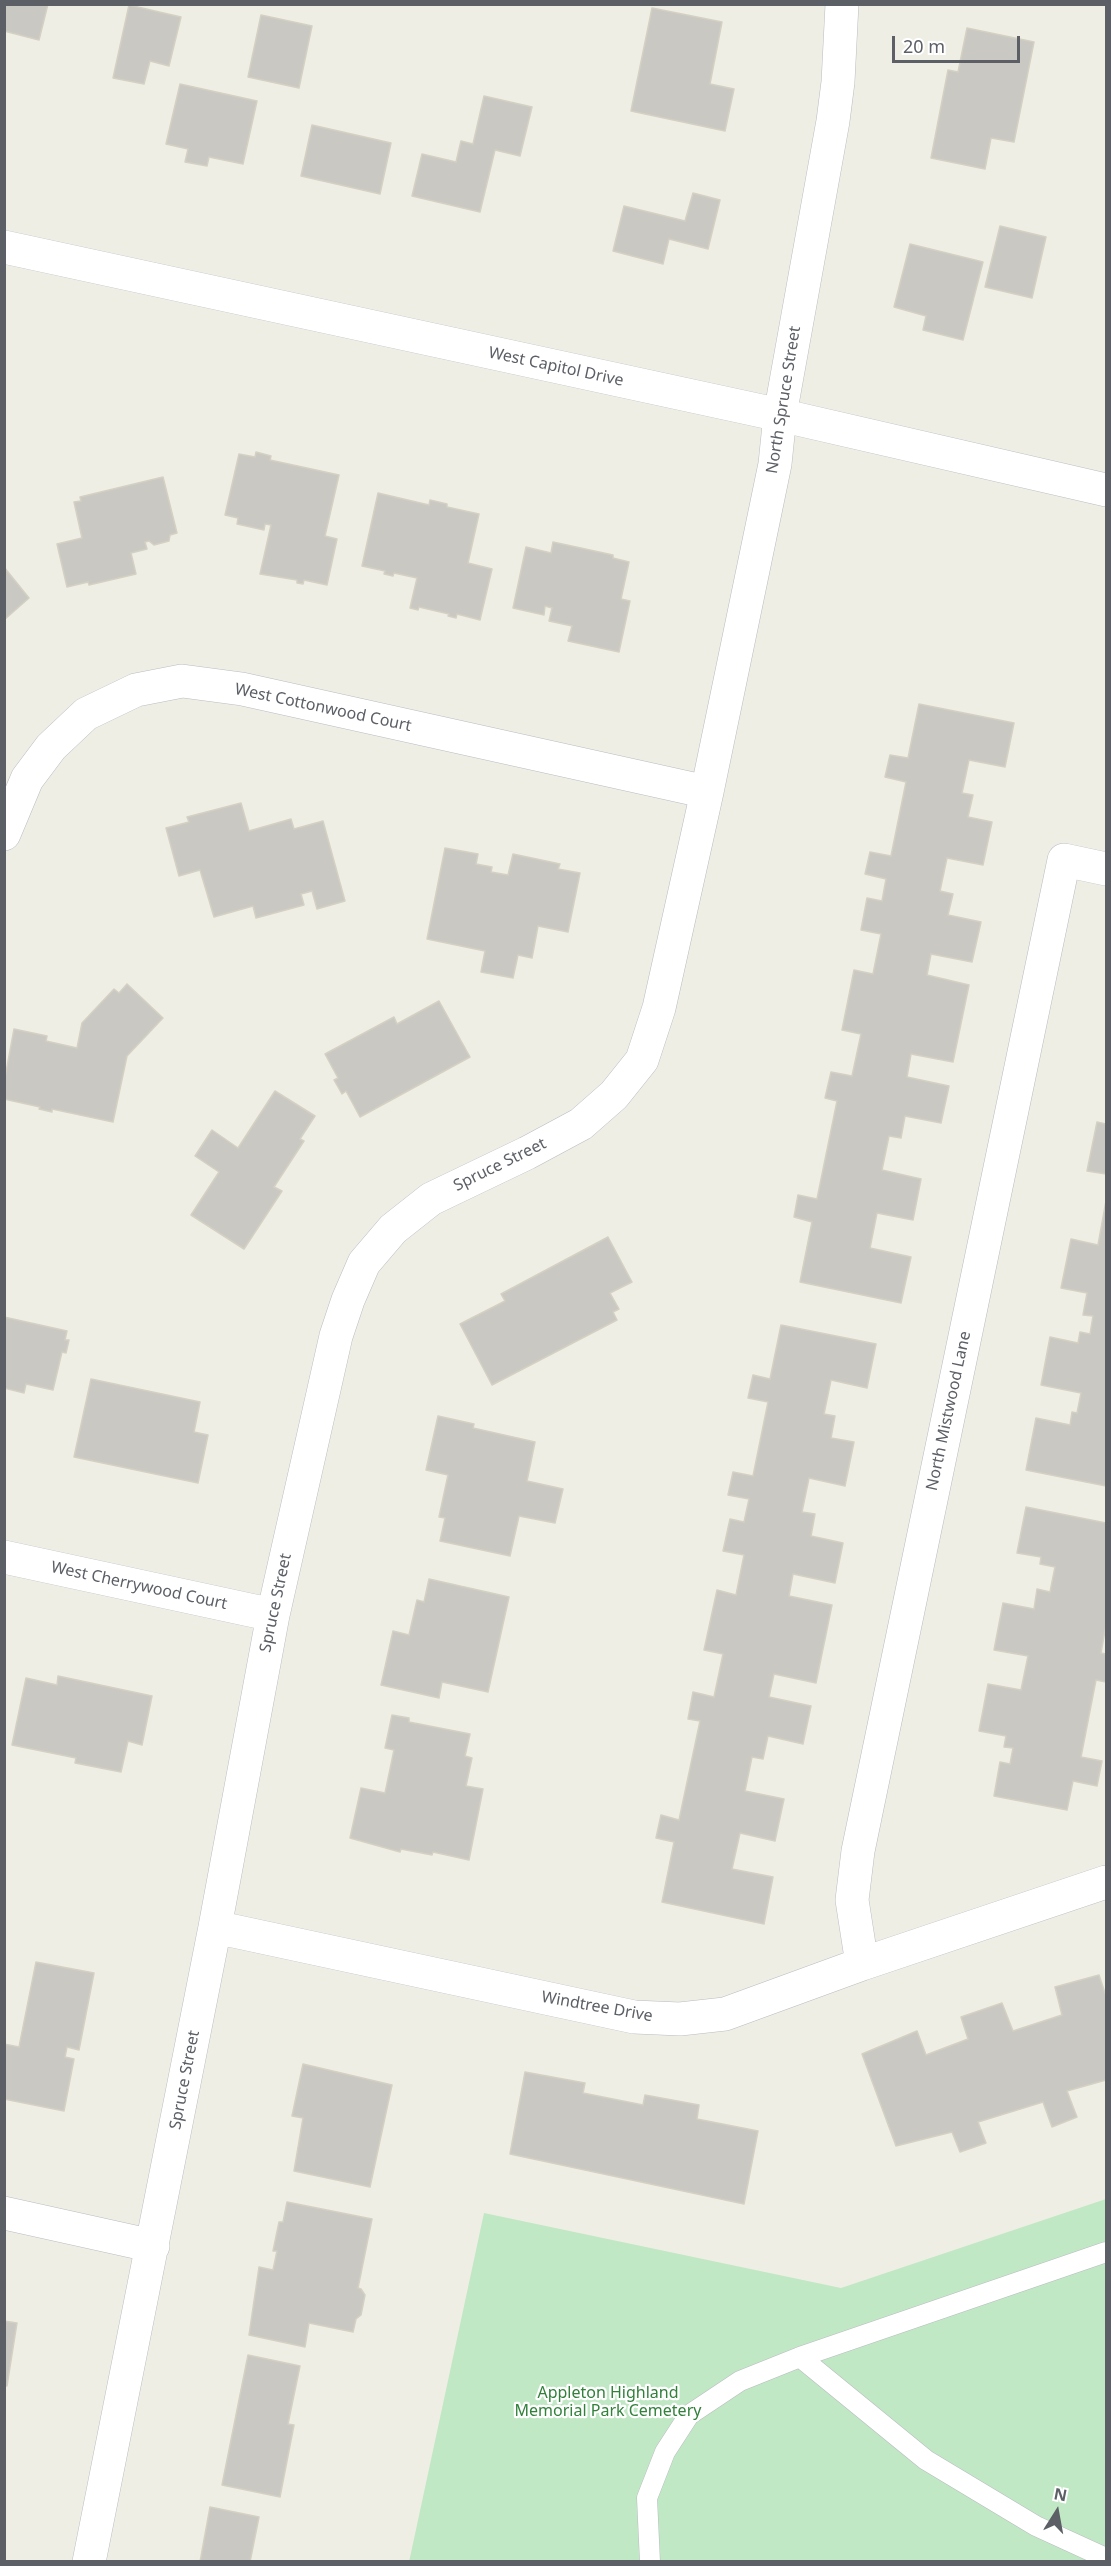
<!DOCTYPE html>
<html>
<head>
<meta charset="utf-8">
<style>
	body { margin:0 }
	#map { position:relative; width:1111px; height:2566px; overflow:hidden; background:#efeee5; font-family:"Noto Sans",sans-serif }
	canvas { display:block }
	.frame { position:absolute; inset:0; border:6px solid #5c6066; pointer-events:none }
	.north { position:absolute; left:1027px; top:2482px; width:60px; height:60px; -webkit-text-stroke:4px #fff; paint-order:stroke; rotate:11deg; font-size:16px; font-weight:700; line-height:24px; text-align:center; color:#5c6066 }
	.north::after { content:''; display:block; margin:auto; width:21px; height:27px; background:#5c6066; clip-path:polygon(50% 0,100% 100%,50% 72%,0 100%) }
	.scale { position:absolute; left:892px; top:36px; width:128px; height:27px; box-sizing:border-box; border:3px solid #5c6066; border-top:0; padding-left:8px; font-size:18px; line-height:21px; white-space:nowrap; color:#5c6066; -webkit-text-stroke:4px #fff; paint-order:stroke }
</style>
</head>
<body>
<div id="map">
<canvas width="1111" height="2566"></canvas>
<div class="frame"></div>
<div class="north">N</div>
<div class="scale">20 m</div>
</div>
<script>
const ctx = document.querySelector('canvas').getContext('2d');
ctx.lineJoin = 'round';
function fillPath(path, color) { ctx.fillStyle = color; ctx.fill(path, 'evenodd'); }
const poly = rows => new Path2D(rows.map(r => 'M' + r).join(''));
function trace(path, color, width, dash) { ctx.strokeStyle = color; ctx.lineWidth = width; ctx.lineCap = dash ? 'butt' : 'round'; ctx.setLineDash(dash || []); ctx.stroke(path); }
function drawText(font, color, halo, rows, align = 'center') {
  ctx.font = font + ' "Noto Sans",sans-serif'; ctx.lineWidth = 4.5; ctx.setLineDash([]); ctx.textBaseline = 'middle'; ctx.strokeStyle = halo; ctx.fillStyle = color; for (const [text, x, y, turn = 0] of rows) {
    ctx.save(); ctx.translate(x, y); ctx.rotate((+turn || 0) * Math.PI / 180); ctx.textAlign = isNaN(turn) ? turn : align; if (halo) ctx.strokeText(text, 0, 0); ctx.fillText(text, 0, 0); ctx.restore();
  }
}
fillPath(poly([
	[1106,2199,1106,2561,409,2562,484,2213,841,2288]
]), '#c1e8c4');
const building = poly([
	[4,4,48,4,39,40,4,31,4,4],
	[129,5,181,17,169,66,150,61,144,84,113,78,129,5],
	[652,8,722,22,710,84,734,89,725,131,631,111,652,8],
	[261,15,312,26,299,88,248,77,261,15],
	[967,28,1034,42,1014,142,991,138,985,169,931,158,948,70,958,72,967,28],
	[180,84,257,101,243,164,209,157,207,166,185,162,188,149,166,144,180,84],
	[484,96,532,107,520,156,495,150,480,212,412,196,422,154,456,162,461,141,473,144,484,96],
	[312,125,391,143,380,194,301,176,312,125],
	[693,193,720,200,708,249,669,239,663,264,613,251,624,206,685,221,693,193],
	[1000,226,1046,237,1032,298,985,287,1000,226],
	[910,244,983,262,963,340,923,330,926,316,894,307,910,244],
	[256,452,271,456,270,460,339,475,325,536,337,539,327,585,304,580,303,584,297,583,297,580,260,574,271,525,265,524,264,530,237,524,238,518,225,515,239,454,255,457,256,452],
	[163,477,177,533,170,535,169,541,154,545,149,541,145,542,147,549,131,553,136,574,89,585,88,582,67,587,57,544,82,538,74,502,81,501,80,497,163,477],
	[378,493,429,505,430,500,447,504,447,507,479,514,468,563,492,569,480,620,457,614,456,618,448,616,449,614,419,607,418,610,410,608,417,578,394,573,393,576,384,574,385,571,362,566,378,493],
	[553,542,613,555,613,558,629,562,621,599,630,601,619,652,568,641,572,626,549,621,552,608,545,606,544,615,513,608,526,547,551,553,553,542],
	[4,567,29,598,4,620,4,567],
	[919,704,1014,723,1005,767,969,760,962,793,973,795,968,817,992,822,983,865,947,858,940,891,953,894,948,915,981,922,972,962,931,954,927,975,969,985,953,1062,911,1054,907,1077,949,1086,941,1123,905,1116,901,1138,889,1136,882,1170,921,1179,913,1220,877,1213,870,1248,911,1257,901,1303,800,1282,812,1222,794,1217,798,1195,817,1199,837,1101,825,1098,831,1072,852,1076,861,1034,842,1030,854,970,873,974,881,934,861,930,867,898,882,901,886,879,865,874,870,852,891,856,906,782,885,777,890,755,908,758,919,704],
	[241,803,249,831,291,819,294,829,323,821,345,901,317,909,312,891,301,894,304,905,256,918,253,906,214,917,200,870,179,876,166,828,189,822,187,817,241,803],
	[445,848,478,854,476,864,492,867,491,872,508,875,513,854,560,864,558,869,580,873,568,932,538,926,532,958,518,955,513,978,481,972,485,951,427,939,445,848],
	[127,984,163,1018,127,1056,113,1122,52,1109,52,1112,39,1109,40,1107,4,1099,4,1083,14,1029,47,1036,46,1041,77,1048,82,1023,114,989,119,993,127,984],
	[439,1001,470,1057,360,1117,346,1091,342,1094,334,1080,338,1078,325,1054,394,1017,397,1024,439,1001],
	[275,1091,315,1116,300,1139,304,1141,274,1187,282,1191,244,1249,191,1215,219,1172,195,1156,212,1130,238,1148,275,1091],
	[1097,1122,1106,1124,1106,1174,1087,1171,1097,1122],
	[1106,1201,1106,1486,1026,1470,1036,1418,1070,1425,1072,1412,1077,1413,1081,1393,1041,1385,1050,1337,1078,1343,1080,1332,1090,1334,1093,1316,1083,1315,1087,1293,1061,1288,1071,1239,1098,1245,1106,1201],
	[608,1237,632,1282,610,1293,619,1309,613,1312,617,1320,492,1385,460,1324,505,1301,501,1294,608,1237],
	[4,1317,67,1331,65,1340,69,1340,66,1353,62,1352,53,1390,26,1384,24,1393,4,1388,4,1317],
	[781,1325,876,1344,867,1388,831,1380,824,1414,835,1416,831,1438,854,1442,845,1486,809,1478,802,1512,815,1514,811,1536,843,1543,835,1583,793,1574,789,1596,832,1605,816,1683,774,1674,769,1697,811,1706,803,1744,768,1736,763,1759,752,1757,745,1791,784,1799,775,1841,740,1833,732,1869,773,1877,764,1924,662,1902,674,1842,656,1838,661,1815,679,1820,700,1721,688,1719,693,1692,714,1697,723,1654,704,1650,717,1590,736,1595,744,1555,723,1551,730,1519,744,1522,749,1499,728,1495,733,1472,753,1476,768,1402,748,1398,753,1375,770,1379,781,1325],
	[91,1379,200,1402,194,1432,208,1435,198,1483,74,1457,91,1379],
	[438,1416,474,1424,473,1428,535,1442,527,1481,563,1489,555,1523,519,1516,510,1556,440,1541,445,1518,439,1517,448,1475,426,1470,438,1416],
	[1026,1507,1106,1523,1106,1625,1101,1653,1106,1654,1106,1682,1096,1680,1081,1757,1102,1761,1097,1786,1073,1781,1067,1810,994,1796,1000,1762,1010,1764,1013,1748,1004,1747,1006,1736,979,1731,988,1684,1021,1690,1028,1656,994,1650,1003,1603,1034,1609,1037,1589,1050,1592,1055,1567,1040,1564,1041,1557,1017,1553,1026,1507],
	[429,1579,509,1597,488,1692,442,1682,439,1698,381,1685,393,1631,409,1635,417,1600,424,1602,429,1579],
	[58,1676,152,1696,142,1745,128,1741,121,1772,75,1763,76,1758,12,1745,26,1678,57,1685,58,1676],
	[392,1715,409,1718,409,1722,470,1734,465,1756,472,1758,466,1786,483,1789,469,1860,433,1852,432,1855,401,1849,400,1852,350,1838,361,1788,385,1793,394,1750,385,1748,392,1715],
	[36,1962,94,1973,79,2050,67,2047,65,2057,74,2059,64,2111,4,2099,4,2044,19,2047,36,1962],
	[1099,1975,1106,1996,1106,2080,1067,2091,1077,2117,1052,2127,1043,2102,978,2122,986,2143,960,2152,952,2132,896,2146,862,2054,917,2031,926,2055,968,2039,961,2017,1002,2003,1013,2031,1062,2015,1055,1987,1099,1975],
	[303,2064,392,2085,370,2187,294,2171,303,2118,292,2116,303,2064],
	[525,2072,585,2083,583,2093,643,2105,645,2095,699,2105,697,2119,758,2131,744,2204,510,2154,525,2072],
	[287,2202,372,2219,358,2288,361,2289,365,2295,361,2315,356,2319,353,2332,309,2323,305,2347,249,2335,259,2267,273,2270,277,2251,273,2251,279,2222,283,2222,287,2202],
	[4,2321,17,2323,7,2386,4,2386,4,2321],
	[248,2355,300,2366,288,2424,294,2425,280,2497,222,2485,248,2355],
	[210,2507,259,2517,250,2562,200,2562,210,2507]
]);
fillPath(building, '#cac8c2');
trace(building, '#d4d0c3', 1.5);
const service = poly([
	[800,2357,926,2460,1036,2526,1106,2558],
	[650,2562,647,2498,665,2452,689,2415,740,2381,800,2357,1106,2252]
]);
const minor = poly([
	[4,834,27,779,51,747,86,714,136,690,182,681,242,689,707,792],
	[4,1557,273,1615],
	[215,1927,634,2017,680,2019,725,2014,862,1964,1106,1882],
	[862,1964,852,1900,858,1851,1064,860,1106,869],
	[4,2213,153,2246],
	[89,2562,215,1927,273,1615,336,1336,348,1300,364,1263,393,1229,431,1199,527,1153,581,1124,614,1095,642,1060,659,1008,707,792,775,464,780,415,833,121,838,82,842,4]
]);
const tertiary = poly([
	[4,247,780,415,1106,490]
]);
trace(service, '#b9bcc1', 21);
trace(minor, '#b9bcc1', 34);
trace(tertiary, '#b9bcc1', 34);
trace(service, '#fff', 20);
trace(minor, '#fff', 33);
trace(tertiary, '#fff', 33);
drawText('16px', '#5c6066', '#fff', [
	["West Capitol Drive",556,367,12],
	["North Spruce Street",784,400,-81],
	["West Cottonwood Court",323,708,12],
	["Spruce Street",500,1165,-26],
	["North Mistwood Lane",949,1411,-78],
	["West Cherrywood Court",139,1586,12],
	["Spruce Street",276,1603,-78],
	["Windtree Drive",597,2007,10],
	["Spruce Street",185,2080,-79]
]);
drawText('16px', '#31813b', '#fff', [
	["Appleton Highland",608,2393],
	["Memorial Park Cemetery",608,2411]
]);
</script>
</body>
</html>
